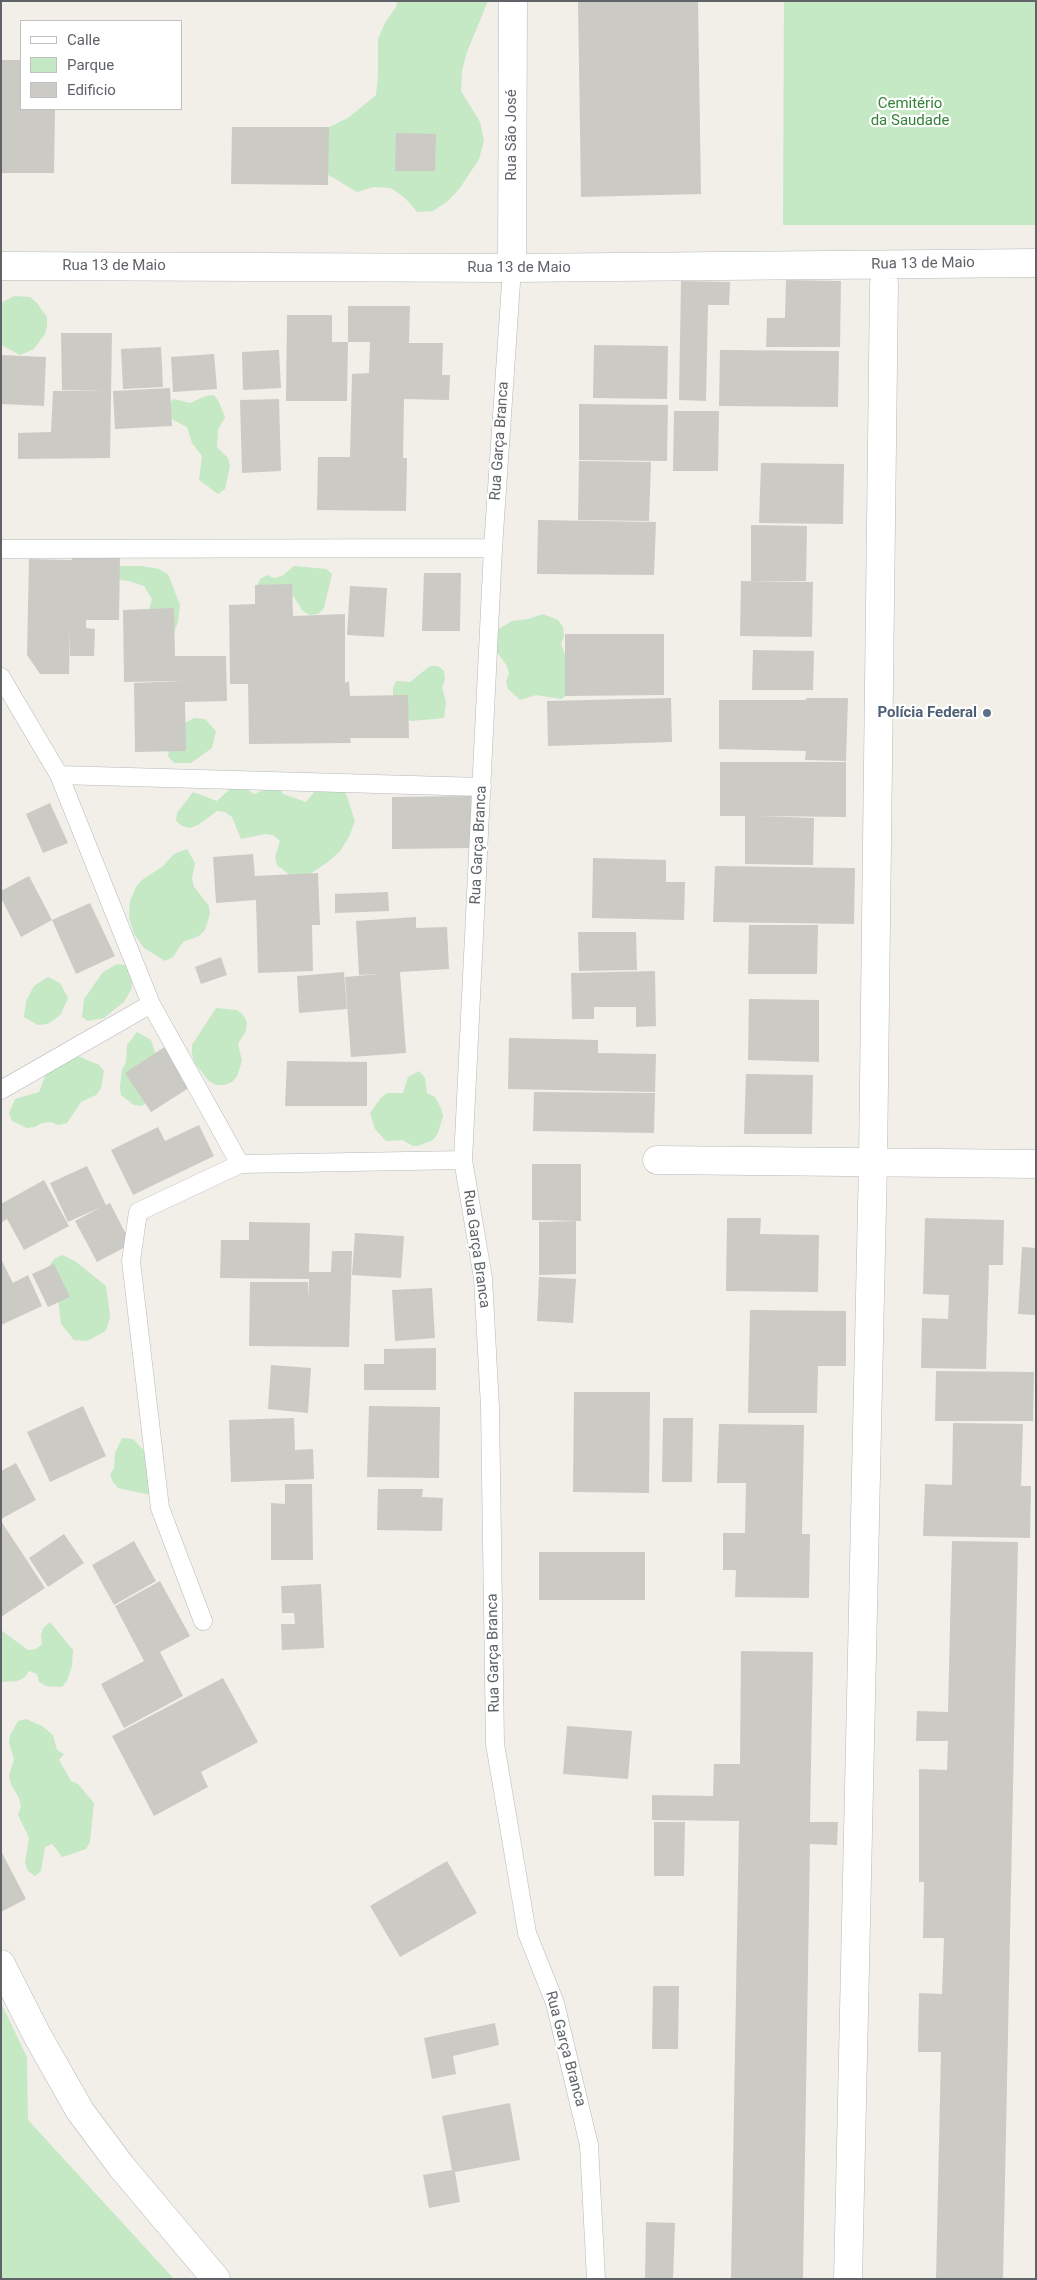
<!DOCTYPE html>
<html>
<head>
<meta charset="utf-8">
<style>
	body { margin:0 }
	#map { position:relative; width:1037px; height:2280px; overflow:hidden; background:#f1efe8; font-family:Roboto,sans-serif }
	canvas { display:block }
	.frame { position:absolute; inset:0; border:2px solid #5f6368; pointer-events:none }
	.legend { position:absolute; left:20px; top:20px; width:162px; height:90px; box-sizing:border-box; background:#fff; border:1px solid #bfc1c3; margin:0; padding:6px 9px; list-style:none; font-size:15px; color:#5f6368 }
	.legend li { display:flex; align-items:center; gap:10px; height:25px }
	.legend b { width:25px; border:1px solid #bfc1c3 }
</style>
</head>
<body>
<div id="map">
<canvas width="1037" height="2280"></canvas>
<div class="frame"></div>
<ul class="legend">
<li><b style="height:6px;background:#fff"></b>Calle</li>
<li><b style="height:14px;background:#c5e8c5"></b>Parque</li>
<li><b style="height:14px;background:#cccac5"></b>Edificio</li>
</ul>
</div>
<script>
const ctx = document.querySelector('canvas').getContext('2d');
ctx.lineJoin = 'round';
function fillPath(path, color) { ctx.fillStyle = color; ctx.fill(path, 'evenodd'); }
const poly = rows => new Path2D(rows.map(r => 'M' + r).join(''));
function trace(path, color, width, dash) { ctx.strokeStyle = color; ctx.lineWidth = width; ctx.lineCap = dash ? 'butt' : 'round'; ctx.setLineDash(dash || []); ctx.stroke(path); }
function drawText(font, color, halo, rows, align = 'center') {
  ctx.font = font + ' Roboto,sans-serif'; ctx.lineWidth = 4.5; ctx.setLineDash([]); ctx.textBaseline = 'middle'; ctx.strokeStyle = halo; ctx.fillStyle = color; for (const [text, x, y, turn = 0] of rows) {
    ctx.save(); ctx.translate(x, y); ctx.rotate((+turn || 0) * Math.PI / 180); ctx.textAlign = isNaN(turn) ? turn : align; if (halo) ctx.strokeText(text, 0, 0); ctx.fillText(text, 0, 0); ctx.restore();
  }
}
fillPath(poly([
	[397,1,488,1,467,52,462,71,461,91,480,122,484,141,479,159,460,188,448,201,433,211,417,212,405,198,391,188,374,187,357,192,327,174,319,143,329,127,348,118,376,95,378,76,378,39,385,23,396,7],
	[784,1,1036,1,1036,225,783,225],
	[14,296,30,297,37,303,47,317,47,326,45,334,34,349,20,355,1,345,1,303],
	[214,395,219,402,225,417,218,430,217,447,228,458,230,466,225,489,218,494,199,480,202,456,192,443,187,427,173,420,167,414,166,405,174,399,190,403,206,396],
	[118,566,142,566,159,569,168,574,180,605,178,622,172,638,145,623,152,599,144,586,129,581,112,579],
	[294,566,326,569,332,574,324,608,318,614,309,615,302,610,294,597,287,592,257,587,260,579,267,575,274,578,282,576],
	[543,614,558,620,563,627,564,636,561,644,570,669,568,694,561,699,536,695,520,700,508,689,506,681,509,674,507,666,497,652,495,645,496,636,499,629,512,621,528,619],
	[430,666,438,666,444,671,445,680,442,687,446,702,444,718,411,721,404,717,393,704,393,688,396,681,410,682],
	[194,718,205,719,216,731,212,748,191,763,174,763,168,756,171,740,181,725],
	[323,781,345,791,355,821,349,837,340,851,328,862,307,876,291,876,277,865,275,857,280,841,273,835,265,834,241,839,232,817,225,812,217,811,198,825,190,828,182,826,176,821,177,813,193,792,217,801,233,786,241,785,254,794,271,787,279,786,283,794,306,802],
	[187,849,195,863,192,879,194,887,209,906,210,914,205,930,199,936,183,942,173,957,165,961,144,948,134,934,129,917,130,901,136,887,142,880,163,866,174,854],
	[117,964,125,965,131,971,132,988,124,1002,110,1013,104,1018,88,1021,82,1017,84,999,103,972],
	[48,977,60,983,68,998,61,1014,54,1020,47,1024,38,1025,24,1017,26,1001,34,986],
	[216,1008,237,1010,243,1015,247,1022,246,1031,238,1044,242,1061,237,1076,232,1082,225,1085,216,1085,209,1081,194,1062,192,1053,192,1045],
	[137,1032,151,1040,156,1055,148,1101,142,1106,134,1105,121,1095,120,1087,122,1070,126,1062,127,1045],
	[73,1054,99,1065,104,1071,101,1088,96,1095,81,1102,67,1123,58,1125,51,1122,42,1123,35,1127,27,1128,12,1121,9,1113,15,1099,39,1092,48,1069],
	[419,1071,425,1078,427,1093,435,1097,441,1108,443,1116,438,1133,433,1140,418,1146,413,1146,402,1140,386,1141,375,1129,370,1113,380,1099,387,1093,403,1093,408,1077],
	[62,1255,75,1261,106,1286,110,1316,107,1328,104,1332,87,1341,74,1340,61,1324,59,1306,49,1270,49,1266,54,1259],
	[122,1438,133,1439,144,1451,145,1459,156,1472,151,1495,118,1488,113,1482,110,1475,114,1468,115,1453],
	[50,1622,73,1650,72,1666,67,1681,62,1687,46,1686,39,1682,37,1674,29,1671,24,1678,17,1681,1,1682,1,1630,28,1650,36,1649,42,1644,41,1636,43,1628],
	[26,1719,42,1726,53,1735,57,1750,64,1754,59,1760,71,1781,78,1784,94,1803,90,1842,86,1849,62,1857,52,1844,45,1847,41,1871,35,1876,28,1871,25,1863,29,1838,18,1815,21,1807,19,1798,11,1784,9,1776,14,1759,9,1743,10,1735,18,1721],
	[1,2003,27,2057,28,2120,174,2279,1,2279]
]), '#c5e8c5');
fillPath(poly([
	[578,1,698,1,701,194,581,197],
	[1,60,21,60,21,109,55,109,54,173,1,173],
	[232,127,329,127,328,185,231,184],
	[396,133,436,134,435,171,395,171],
	[786,280,841,281,840,347,766,347,767,318,785,318],
	[681,281,730,282,729,305,708,305,706,401,679,400],
	[348,306,410,306,409,343,443,343,442,375,450,375,449,400,404,399,403,458,407,458,406,511,317,510,318,457,350,457,352,374,369,373,370,342,348,342],
	[287,315,332,315,332,342,348,342,347,401,286,401],
	[61,333,112,333,110,458,18,459,18,433,51,432,53,391,108,390,62,390],
	[594,345,668,346,667,399,593,398],
	[161,347,163,387,123,389,121,349],
	[279,350,281,388,243,390,242,352],
	[720,350,839,351,838,407,719,406],
	[214,354,217,389,173,392,171,357],
	[1,355,46,357,44,406,1,404],
	[170,388,172,426,115,429,113,391],
	[279,399,281,471,242,473,240,400],
	[579,404,668,405,667,461,579,460],
	[674,411,719,411,718,471,673,471],
	[579,461,651,462,649,521,578,520],
	[761,463,844,464,843,524,759,523],
	[538,520,656,522,654,575,537,574],
	[751,525,807,526,806,581,751,581],
	[72,554,120,555,119,620,86,620,86,628,95,629,94,656,70,656,70,628,69,674,40,674,27,655,29,559,72,560],
	[424,573,461,573,460,631,422,631],
	[741,581,813,582,812,637,740,636],
	[292,584,293,616,345,614,345,683,349,681,350,696,408,695,409,738,350,738,351,743,249,744,248,684,230,684,229,605,255,604,255,585],
	[350,586,387,588,384,637,347,635],
	[174,608,175,656,226,656,227,701,185,702,186,751,135,752,134,683,183,681,124,682,123,610],
	[565,634,664,634,664,695,565,696],
	[753,650,814,651,813,690,752,690],
	[671,698,672,742,548,746,547,701],
	[806,698,848,698,846,761,805,760,806,751,719,749,719,700,806,700],
	[720,762,846,762,846,817,759,816,814,818,813,865,745,864,745,816,720,816],
	[471,796,471,848,392,849,392,797],
	[50,803,68,843,43,853,26,814],
	[253,854,255,876,318,873,320,925,312,925,313,971,258,973,256,900,216,903,213,857],
	[593,858,666,860,666,882,685,882,684,920,592,918],
	[715,866,855,868,854,924,713,922],
	[29,876,52,920,21,937,1,898,1,891],
	[388,892,389,911,335,913,335,894],
	[90,903,115,956,76,974,52,920],
	[416,917,416,928,447,927,449,969,400,972,406,1053,351,1057,345,977,380,974,359,975,356,921],
	[749,925,818,925,817,974,748,974],
	[578,932,636,932,637,970,579,971],
	[221,957,227,975,201,984,195,967],
	[655,971,656,1026,636,1027,636,1007,594,1007,594,1019,572,1019,571,973],
	[344,972,347,1009,299,1013,297,976],
	[749,999,819,1000,819,1062,748,1060],
	[509,1038,598,1040,598,1053,656,1054,655,1092,508,1089],
	[166,1046,192,1086,151,1112,125,1073],
	[287,1061,367,1062,367,1106,285,1106],
	[746,1074,813,1075,812,1134,744,1134],
	[534,1092,655,1093,654,1133,533,1131],
	[199,1125,214,1156,133,1195,111,1150,158,1127,165,1141],
	[532,1164,581,1164,581,1221,532,1220],
	[87,1166,106,1205,110,1203,131,1244,97,1262,75,1221,101,1207,68,1222,50,1183],
	[44,1180,69,1226,24,1250,7,1219,1,1223,1,1204],
	[727,1218,761,1218,760,1234,819,1235,818,1292,726,1291],
	[925,1218,1004,1220,1003,1265,989,1265,986,1369,921,1368,922,1318,948,1319,949,1295,923,1294],
	[576,1221,576,1274,539,1275,539,1222],
	[249,1222,310,1223,309,1272,331,1272,332,1251,352,1251,349,1347,249,1346,250,1282,308,1282,309,1299,309,1279,220,1278,221,1240,249,1240],
	[355,1233,404,1236,401,1278,352,1275],
	[1022,1247,1036,1248,1036,1315,1018,1314],
	[1,1259,13,1283,28,1275,42,1306,1,1325],
	[54,1264,70,1297,48,1307,32,1274],
	[539,1277,576,1279,573,1323,537,1321],
	[432,1288,435,1338,395,1341,392,1290],
	[750,1310,846,1311,846,1366,818,1366,817,1413,748,1413],
	[436,1348,436,1390,364,1390,364,1364,384,1364,384,1349],
	[271,1365,311,1368,308,1413,268,1409],
	[936,1371,1034,1372,1033,1421,935,1421],
	[574,1392,650,1392,649,1493,573,1492],
	[83,1406,106,1456,50,1482,27,1432],
	[369,1406,440,1407,439,1478,367,1477],
	[294,1418,295,1450,313,1449,314,1479,231,1482,229,1420],
	[663,1418,693,1418,692,1482,662,1482],
	[953,1423,1023,1424,1021,1486,1031,1486,1030,1538,923,1536,925,1484,952,1485],
	[719,1424,804,1425,802,1534,810,1534,809,1598,735,1597,736,1570,723,1570,723,1533,745,1533,746,1483,717,1483],
	[16,1463,36,1500,1,1519,1,1471],
	[285,1484,312,1484,313,1560,271,1560,271,1503,285,1504],
	[378,1489,423,1489,422,1497,443,1498,442,1531,377,1530],
	[1,1521,45,1588,1,1617],
	[64,1534,84,1563,48,1587,29,1558],
	[134,1541,156,1581,114,1605,92,1565],
	[952,1541,1018,1542,1003,2279,936,2279,941,2052,918,2052,919,1993,942,1994,944,1938,923,1938,924,1882,919,1882,919,1769,947,1770,948,1741,916,1741,917,1711,948,1712],
	[539,1552,645,1552,645,1600,539,1600],
	[160,1581,190,1636,160,1652,183,1696,124,1728,101,1684,144,1661,115,1606],
	[321,1584,324,1648,282,1650,281,1624,295,1624,294,1613,282,1613,281,1586],
	[741,1651,813,1652,810,1822,838,1822,837,1845,810,1844,803,2279,731,2279,739,1821,652,1820,652,1795,713,1796,714,1764,740,1764],
	[223,1678,258,1742,201,1772,208,1787,154,1816,112,1736],
	[567,1726,632,1731,628,1779,563,1774],
	[654,1822,685,1822,684,1876,654,1876],
	[1,1851,26,1899,1,1912],
	[447,1861,477,1913,400,1957,370,1906],
	[653,1986,679,1986,678,2049,652,2049],
	[495,2023,499,2045,453,2056,456,2074,432,2079,424,2038],
	[510,2103,520,2160,455,2172,460,2202,429,2208,423,2175,452,2170,442,2116],
	[646,2222,675,2223,673,2279,645,2279]
]), '#cccac5');
const lane = poly([
	[512,268,493,548,463,1160,483,1278,490,1407,495,1744,527,1933,555,2003,589,2145,596,2279],
	[1,549,493,548],
	[1,677,59,775,151,1004,240,1164,463,1160],
	[59,775,482,787],
	[1,1090,151,1004],
	[203,1621,160,1508,131,1261,138,1212,240,1164]
]);
const street = poly([
	[1,266,512,268,1036,263],
	[512,268,513,1],
	[657,1160,1036,1164],
	[1,1964,37,2035,80,2111,121,2166,216,2279],
	[848,2279,873,1162,884,284]
]);
trace(lane, '#b5b8bc', 19);
trace(street, '#b5b8bc', 29);
trace(lane, '#fff', 18);
trace(street, '#fff', 28);
for (const [x, y, r, color] of [
	[987,713,5,"#5c6f8a"]
]) { const dot = new Path2D(); dot.arc(x, y, r, 0, 2 * Math.PI); ctx.fillStyle = color; ctx.fill(dot); trace(dot, '#fff', 2); }
drawText('15px', '#348238', '#fff', [
	["Cemitério",910,104],
	["da Saudade",910,121]
]);
drawText('15px', '#5f6368', '#fff', [
	["Rua São José",512,135,-90],
	["Rua 13 de Maio",923,264,-1],
	["Rua 13 de Maio",114,266],
	["Rua 13 de Maio",519,268],
	["Rua Garça Branca",500,441,-86],
	["Rua Garça Branca",479,845,-87],
	["Rua Garça Branca",476,1249,82],
	["Rua Garça Branca",494,1653,-91],
	["Rua Garça Branca",565,2049,75]
]);
drawText('bold 15px', '#4e5e75', '#fff', [
	["Polícia Federal",977,713]
], 'right');
</script>
</body>
</html>
